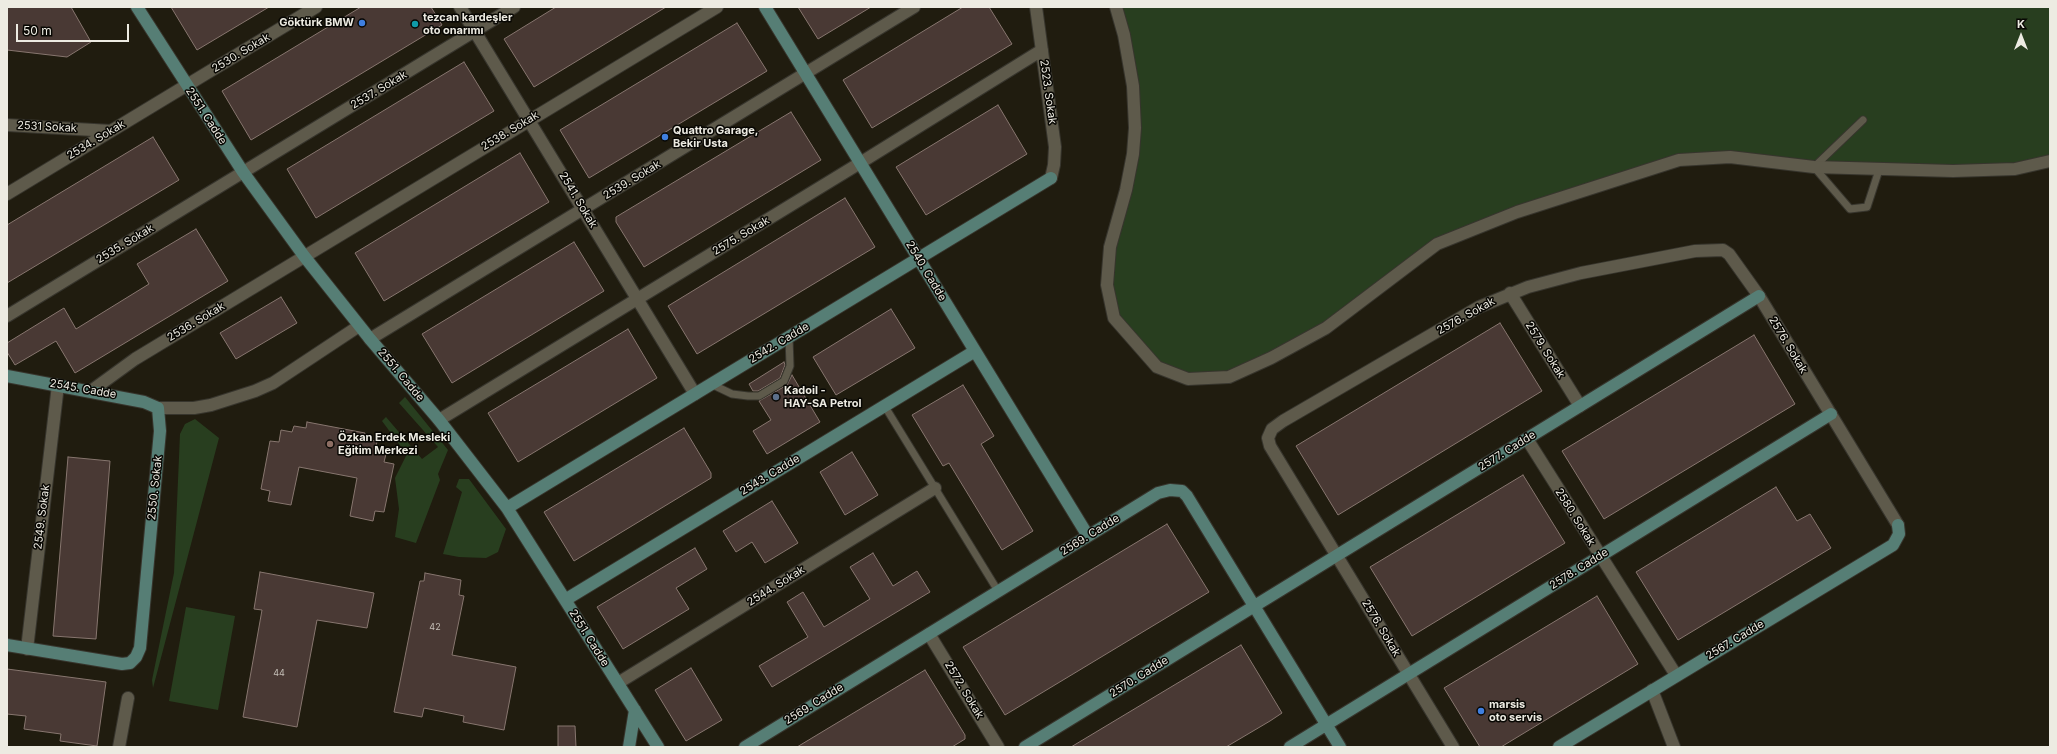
<!DOCTYPE html>
<html>
<head>
<meta charset="utf-8">
<style>
	body { margin:0 }
	#map { position:relative; width:2057px; height:754px; overflow:hidden; background:#201c0f; font-family:Inter,sans-serif }
	canvas { display:block }
	.frame { position:absolute; inset:0; border:8px solid #edebe2; pointer-events:none }
	.north { position:absolute; left:2001px; top:16px; width:40px; height:40px; -webkit-text-stroke:3px #080703; paint-order:stroke; rotate:0deg; font-size:11px; font-weight:700; line-height:16px; text-align:center; color:#edebe2 }
	.north::after { content:''; display:block; margin:auto; width:14px; height:18px; background:#edebe2; clip-path:polygon(50% 0,100% 100%,50% 72%,0 100%) }
	.scale { position:absolute; left:16px; top:24px; width:113px; height:18px; box-sizing:border-box; border:2px solid #edebe2; border-top:0; padding-left:5px; font-size:12px; line-height:14px; white-space:nowrap; color:#edebe2; -webkit-text-stroke:3px #080703; paint-order:stroke }
</style>
</head>
<body>
<div id="map">
<canvas width="2057" height="754"></canvas>
<div class="frame"></div>
<div class="north">K</div>
<div class="scale">50 m</div>
</div>
<script>
const ctx = document.querySelector('canvas').getContext('2d');
ctx.lineJoin = 'round';
function fillPath(path, color) { ctx.fillStyle = color; ctx.fill(path, 'evenodd'); }
const poly = rows => new Path2D(rows.map(r => 'M' + r).join(''));
function trace(path, color, width, dash) { ctx.strokeStyle = color; ctx.lineWidth = width; ctx.lineCap = dash ? 'butt' : 'round'; ctx.setLineDash(dash || []); ctx.stroke(path); }
function drawText(font, color, halo, rows, align = 'center') {
  ctx.font = font + ' Inter,sans-serif'; ctx.lineWidth = 3; ctx.setLineDash([]); ctx.textBaseline = 'middle'; ctx.strokeStyle = halo; ctx.fillStyle = color; for (const [text, x, y, turn = 0] of rows) {
    ctx.save(); ctx.translate(x, y); ctx.rotate((+turn || 0) * Math.PI / 180); ctx.textAlign = isNaN(turn) ? turn : align; if (halo) ctx.strokeText(text, 0, 0); ctx.fillText(text, 0, 0); ctx.restore();
  }
}
fillPath(poly([
	[1116,7,2050,7,2050,161,2015,169,1679,160,1437,244,1326,328,1229,377,1188,379,1157,367,1114,318,1110,247,1135,128],
	[405,397,448,450,438,474,440,480,416,543,395,537,399,509,395,478,406,456,405,452,382,421,386,417,422,459,438,447,399,403],
	[195,419,219,438,153,688,152,680,174,573,180,434,185,424],
	[459,479,469,479,506,529,498,552,486,558,459,557,443,554,462,492,456,487],
	[186,607,235,616,218,710,169,701]
]), '#283e1f');
const building = poly([
	[7,7,71,7,91,42,67,57,7,50,7,7],
	[171,7,269,7,197,50,171,7],
	[361,7,431,7,442,25,251,140,222,91,361,7],
	[556,7,666,7,534,87,504,39,556,7],
	[798,7,871,7,818,39,798,7],
	[963,7,989,7,1012,44,872,128,843,80,963,7],
	[737,23,767,71,589,178,560,130,737,23],
	[464,62,494,111,316,218,287,169,464,62],
	[998,105,1027,154,926,215,896,167,998,105],
	[791,112,821,160,644,267,616,222,616,217,791,112],
	[153,137,179,180,7,283,7,225,153,137],
	[520,153,549,202,384,301,355,253,520,153],
	[845,198,875,247,697,354,668,306,845,198],
	[196,229,228,281,75,373,56,341,15,365,7,352,7,343,64,308,76,329,149,284,137,264,196,229],
	[574,242,604,291,452,383,422,334,574,242],
	[281,297,297,323,236,359,220,333,281,297],
	[891,309,915,348,836,395,813,357,891,309],
	[1500,323,1542,391,1338,515,1296,446,1500,323],
	[628,329,657,378,518,462,488,413,628,329],
	[1754,335,1795,404,1604,519,1562,451,1754,335],
	[784,362,785,365,780,378,758,391,753,391,749,384,784,362],
	[792,375,820,422,767,454,753,431,771,420,759,401,787,385,792,375],
	[963,385,994,436,981,444,1033,531,1002,550,949,463,943,466,912,415,963,385],
	[307,422,365,433,364,439,377,441,376,448,387,450,384,462,394,464,384,512,375,511,373,521,350,516,357,478,299,467,291,505,268,501,270,491,261,489,270,441,279,442,281,430,292,432,294,426,306,428,307,422],
	[684,428,711,473,711,478,574,561,544,512,684,428],
	[852,452,878,495,845,515,820,472,852,452],
	[68,457,110,461,96,639,53,636,68,457],
	[1523,475,1565,543,1412,636,1370,567,1523,475],
	[1776,487,1797,521,1810,514,1831,548,1678,640,1636,572,1776,487],
	[772,501,798,543,765,563,752,542,736,552,723,531,772,501],
	[1167,524,1209,592,1005,715,963,647,1167,524],
	[695,548,707,569,676,588,689,609,623,649,597,607,695,548],
	[873,553,893,586,917,571,930,592,772,687,759,666,808,637,787,602,803,592,824,627,870,599,850,567,873,553],
	[260,572,374,593,367,628,317,620,297,727,243,717,262,610,254,609,260,572],
	[425,573,461,580,459,595,464,596,452,655,516,667,504,730,463,722,464,716,424,708,422,717,394,712,420,581,424,581,425,573],
	[1597,596,1638,664,1501,747,1480,747,1444,688,1597,596],
	[1241,645,1282,713,1270,721,1226,747,1071,747,1241,645],
	[691,668,722,720,686,741,655,690,691,668],
	[7,669,106,682,97,746,60,741,61,734,24,729,26,716,7,714,7,669],
	[925,670,965,735,965,739,952,747,797,747,925,670],
	[558,726,575,726,576,747,558,747,558,726]
]);
fillPath(building, '#493934');
trace(building, '#87766f', 1);
const lane = poly([
	[1863,120,1814,167,1850,209,1867,207,1879,170],
	[711,384,732,394,748,396,759,396,784,381,790,366,789,337],
	[884,405,998,591]
]);
const street = poly([
	[460,7,695,394],
	[1036,7,1055,147,1054,165,1051,178],
	[1116,7,1124,35,1133,86,1135,128,1133,154,1126,190,1110,247,1107,285,1114,318,1157,367,1188,379,1229,377,1271,358,1326,328,1437,244,1517,212,1679,160,1730,157,1814,167,1953,171,2015,169,2050,161],
	[7,125,111,131],
	[7,194,316,7],
	[1510,293,1580,406],
	[7,316,514,7],
	[370,339,914,7],
	[91,391,135,359,717,7],
	[158,408,194,408,211,405,255,391,273,383,359,326],
	[439,420,860,163,1042,50],
	[1527,439,1676,675],
	[929,634,998,747],
	[27,649,58,385],
	[618,683,935,488],
	[1652,690,1674,747],
	[119,747,128,698],
	[1453,747,1270,446,1268,438,1272,429,1283,421,1479,307,1528,287,1581,273,1695,251,1723,250,1729,254,1759,296,1898,525]
]);
const secondary = poly([
	[137,7,243,172,304,256,370,339,439,420,507,508,658,747],
	[765,7,1088,536],
	[7,376,144,402,158,408,160,431,140,648,136,657,130,663,122,664,7,645],
	[507,508,1051,178],
	[565,600,975,351],
	[629,747,635,710],
	[745,747,1158,493,1170,490,1182,491,1187,496,1340,747],
	[1025,747,1759,296],
	[1290,747,1831,414],
	[1559,747,1893,545,1899,534,1898,525]
]);
trace(lane, '#37352d', 9);
trace(street, '#37352d', 14);
trace(secondary, '#37352d', 14);
trace(lane, '#5e5a4b', 7);
trace(street, '#5e5a4b', 12);
trace(secondary, '#567e75', 12);
for (const [x, y, r, color] of [
	[362,23,4,"#3f7fe0"],
	[415,24,4,"#0f9aa8"],
	[665,137,4,"#3f7fe0"],
	[776,397,4,"#5c6f8a"],
	[330,444,4,"#8d6e63"],
	[1481,711,4,"#3f7fe0"]
]) { const dot = new Path2D(); dot.arc(x, y, r, 0, 2 * Math.PI); ctx.fillStyle = color; ctx.fill(dot); trace(dot, '#080703', 1.5); }
drawText('9px', '#c4beb6', null, [
	["42",435,627],
	["44",279,673]
]);
drawText('bold 11px', '#edebe2', '#080703', [
	["tezcan kardeşler",423,18],
	["oto onarımı",423,31],
	["Göktürk BMW",354,23,"right"],
	["Quattro Garage,",673,131],
	["Bekir Usta",673,144],
	["Kadoil -",784,391],
	["HAY-SA Petrol",784,404],
	["Özkan Erdek Mesleki",338,438],
	["Eğitim Merkezi",338,451],
	["marsis",1489,705],
	["oto servis",1489,718]
], 'left');
drawText('11px', '#edebe2', '#080703', [
	["2530. Sokak",241,53,-31],
	["2537. Sokak",379,90,-31],
	["2523. Sokak",1048,92,82],
	["2551. Cadde",206,116,57],
	["2531 Sokak",47,127,3],
	["2538. Sokak",510,131,-31],
	["2534. Sokak",96,140,-31],
	["2539. Sokak",632,180,-31],
	["2541. Sokak",578,200,59],
	["2575. Sokak",741,236,-31],
	["2535. Sokak",125,244,-31],
	["2540. Cadde",926,271,59],
	["2576. Sokak",1466,316,-29],
	["2536. Sokak",196,322,-31],
	["2542. Cadde",779,343,-31],
	["2576. Sokak",1788,345,59],
	["2579. Sokak",1545,350,58],
	["2551. Cadde",401,375,50],
	["2545. Cadde",83,389,10],
	["2577. Cadde",1507,451,-32],
	["2543. Cadde",770,475,-31],
	["2550. Sokak",155,488,-84],
	["2549. Sokak",42,517,-83],
	["2580. Sokak",1575,517,58],
	["2569. Cadde",1090,535,-32],
	["2578. Cadde",1579,569,-32],
	["2544. Sokak",776,586,-32],
	["2576. Sokak",1381,628,59],
	["2551. Cadde",589,638,58],
	["2567. Cadde",1735,640,-31],
	["2570. Cadde",1139,677,-32],
	["2572. Sokak",964,690,59],
	["2569. Cadde",814,704,-32]
]);
</script>
</body>
</html>
